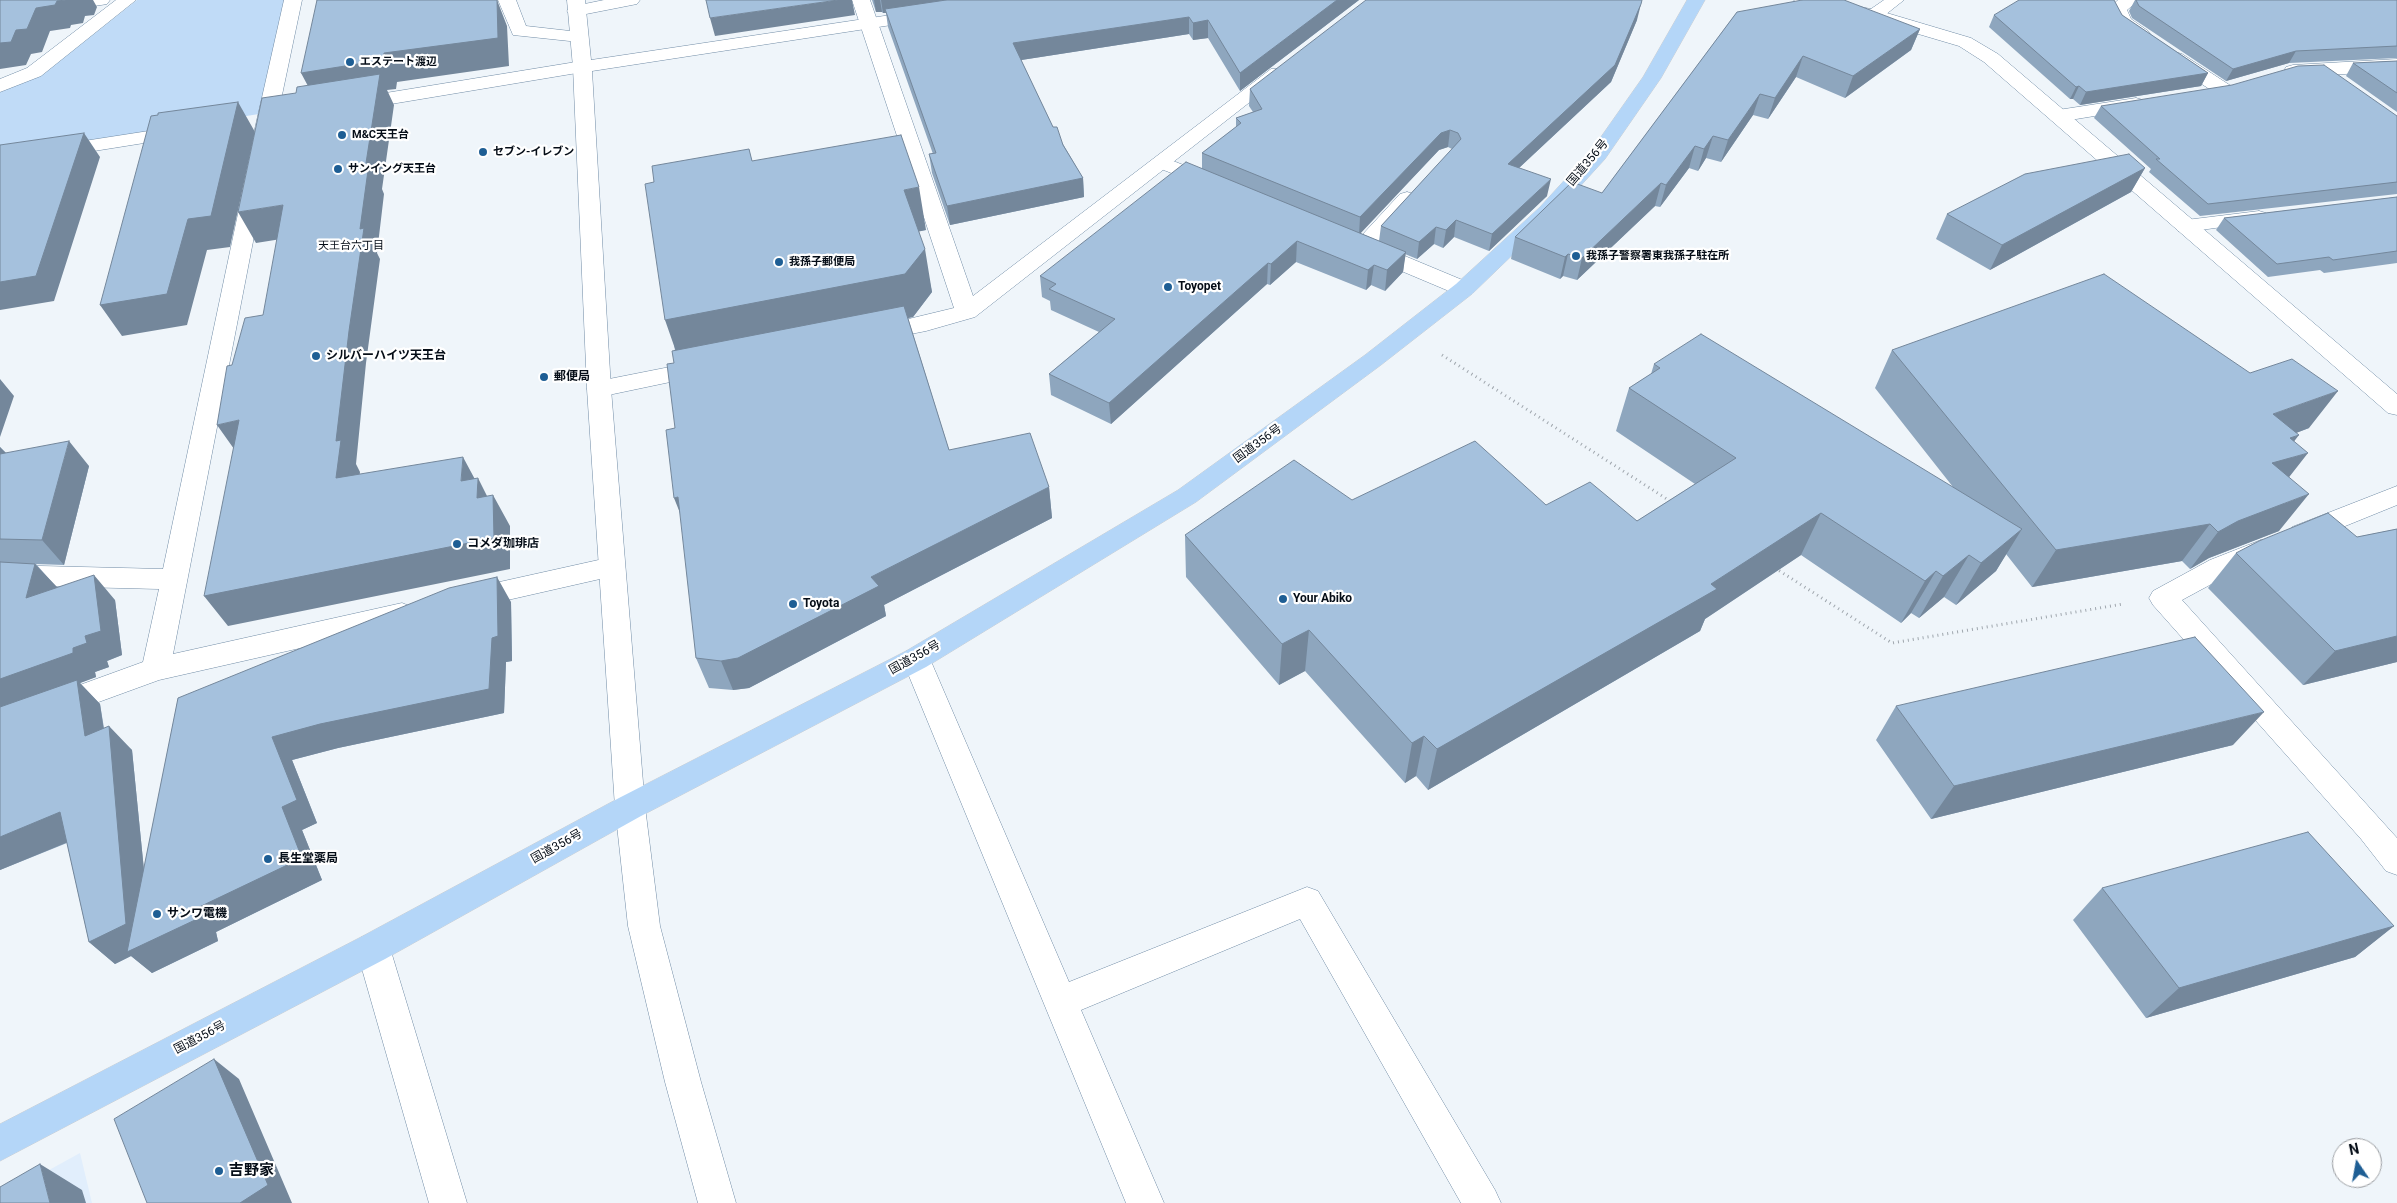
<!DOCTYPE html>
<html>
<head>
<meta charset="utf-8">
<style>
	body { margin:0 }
	#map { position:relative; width:2397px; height:1203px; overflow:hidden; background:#eff5fa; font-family:Roboto,sans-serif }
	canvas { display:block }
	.north { position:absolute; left:2332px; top:1138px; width:50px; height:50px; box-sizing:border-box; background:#fff; border:1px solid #9b9ea2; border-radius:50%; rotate:348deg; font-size:14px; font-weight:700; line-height:20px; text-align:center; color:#050d17 }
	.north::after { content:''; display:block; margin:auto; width:18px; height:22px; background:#1e5e94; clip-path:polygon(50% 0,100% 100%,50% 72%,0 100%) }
</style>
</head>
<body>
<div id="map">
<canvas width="2397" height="1203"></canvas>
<div class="north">N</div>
</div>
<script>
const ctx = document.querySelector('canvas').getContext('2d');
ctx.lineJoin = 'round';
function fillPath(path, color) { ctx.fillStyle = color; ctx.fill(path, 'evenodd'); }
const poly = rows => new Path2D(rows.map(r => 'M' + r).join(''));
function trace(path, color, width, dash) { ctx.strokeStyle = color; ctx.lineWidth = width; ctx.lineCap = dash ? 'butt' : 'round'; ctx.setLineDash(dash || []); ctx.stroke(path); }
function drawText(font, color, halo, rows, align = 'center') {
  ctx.font = font + ' Roboto,"Noto Sans JP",sans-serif'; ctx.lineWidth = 4.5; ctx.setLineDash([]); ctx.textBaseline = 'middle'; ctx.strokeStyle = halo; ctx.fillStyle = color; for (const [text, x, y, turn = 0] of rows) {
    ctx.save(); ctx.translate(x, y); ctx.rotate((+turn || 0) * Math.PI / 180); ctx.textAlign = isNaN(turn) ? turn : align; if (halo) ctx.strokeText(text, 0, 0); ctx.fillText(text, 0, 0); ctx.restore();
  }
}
fillPath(poly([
	[80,1153,92,1203,0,1203,0,1197]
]), '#e1eefc');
fillPath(poly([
	[137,0,284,0,259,114,0,155,0,92,43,74]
]), '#c0dbf7');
const service = poly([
	[63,0,110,0,107,4,101,5,0,19,0,9,63,0],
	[1163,157,1219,179,1222,183,1219,187,1212,189,1156,167,1153,163,1156,159,1163,157],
	[1407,192,1414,194,1417,198,1376,244,1472,284,1475,289,1472,294,1464,296,1456,294,1361,254,1352,246,1400,194,1407,192]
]);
const minor = poly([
	[116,0,136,0,41,76,0,92,0,79,27,68,116,0],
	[284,0,302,0,274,133,271,137,264,139,257,137,254,133,284,0],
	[498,0,516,0,526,26,579,32,585,33,588,37,585,41,579,42,513,35,498,0],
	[604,0,640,0,637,4,576,16,570,15,567,11,570,7,604,0],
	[852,0,870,0,973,296,1271,69,1285,69,1287,73,975,317,926,331,875,341,867,339,863,334,867,329,954,308,852,0],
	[1884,0,1904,0,1880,19,1868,19,1865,15,1868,11,1884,0],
	[2118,0,2139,0,2127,10,2131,19,2148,31,2151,35,2148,39,2136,39,2117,26,2108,9,2118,0],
	[2175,52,2182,54,2231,86,2234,90,2231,94,2217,94,2168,62,2166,58,2168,54,2175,52],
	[2397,59,2397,71,2293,77,2286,75,2284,71,2286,67,2293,65,2397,59],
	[582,61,589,63,591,67,589,71,355,110,348,108,345,104,348,100,355,98,582,61],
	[2136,98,2143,100,2146,104,2143,108,2058,122,2051,120,2048,116,2051,112,2058,110,2136,98],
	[181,126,188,128,191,132,188,136,0,166,0,154,181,126],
	[253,184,260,186,263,190,173,654,402,603,412,607,416,614,412,621,402,625,159,680,0,738,0,714,143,662,159,589,0,585,0,565,163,569,243,190,246,186,253,184],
	[2259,211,2266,213,2270,217,2266,221,2186,232,2178,231,2175,226,2178,221,2186,220,2259,211],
	[705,360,713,363,717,368,713,373,599,397,591,395,587,389,591,383,599,381,705,360],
	[2397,486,2397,505,2301,544,2292,541,2288,534,2292,527,2397,486],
	[2261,540,2270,543,2274,550,2270,557,2230,574,2182,600,2397,838,2397,875,2386,871,2361,839,2153,605,2149,598,2153,591,2210,560,2261,540],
	[612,557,622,560,625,567,622,574,468,609,458,606,454,599,458,592,468,589,612,557],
	[916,648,926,651,930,659,1069,982,1307,887,1318,891,1495,1190,1501,1203,1461,1203,1300,919,1081,1010,1164,1203,1126,1203,902,659,906,651,916,648],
	[373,933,385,937,390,948,467,1203,429,1203,356,948,361,937,373,933]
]);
const tertiary = poly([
	[567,0,585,0,591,60,924,10,930,11,933,15,930,19,924,20,592,71,611,389,645,807,660,926,701,1082,736,1203,698,1203,665,1082,628,926,615,807,587,389,573,67,567,0],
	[1794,0,1828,0,1880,11,1971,38,1998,54,2397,394,2397,415,2388,413,1984,62,1959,46,1871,20,1797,4,1794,0]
]);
const trunk = poly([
	[1687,0,1705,0,1661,78,1605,159,1554,215,1472,294,1381,365,1196,502,926,667,641,816,385,959,0,1161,0,1124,361,937,619,798,906,651,1178,490,1365,355,1456,284,1540,207,1591,151,1643,77,1687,0]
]);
trace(service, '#718ca6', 1);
trace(minor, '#718ca6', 1);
trace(tertiary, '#718ca6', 1);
trace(trunk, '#cdcfd1', 1);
trace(poly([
	[1442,355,1670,501],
	[1775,568,1892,643,2123,604]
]), '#9fa6ad', 3, [1, 4]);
fillPath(service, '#fff');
fillPath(minor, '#fff');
fillPath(tertiary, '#fff');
fillPath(trunk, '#b4d6f8');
fillPath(poly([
	[872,0,1359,0,1240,91,1208,38,1193,40,1189,34,1021,60,1053,127,1083,178,1084,197,950,225,932,173,929,154,933,154,888,27,886,13,883,13,882,12,876,12],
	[2135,0,2397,0,2397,58,2289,63,2226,81,2132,18,2129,11],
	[2114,1,2122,15,2208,73,2201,86,2080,105,2073,99,2070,99,1989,27,1994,15],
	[1737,12,1920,29,1911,50,1845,98,1796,77,1768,119,1753,115,1721,162,1706,158,1698,171,1689,168,1660,207,1655,206,1577,280,1563,276,1560,279,1511,259,1515,237,1602,193],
	[1637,20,1611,82,1519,168,1547,196,1489,251,1454,237,1443,248,1434,244,1417,259,1405,254,1403,272,1385,291,1371,285,1366,290,1296,262,1270,285,1267,284,1111,424,1051,395,1049,374,1099,332,1051,310,1050,301,1042,297,1040,276,1202,168,1202,153,1236,127,1236,118,1253,112,1249,106,1250,89],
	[1448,147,1452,149,1381,226,1379,241,1360,233,1439,150],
	[2397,61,2397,112,2346,76,2353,63],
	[2101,106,2397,116,2397,194,2200,216,2149,172,2151,169,2094,118],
	[749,149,752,161,926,230,919,231,932,292,913,317,908,318,949,450,1049,487,1052,518,884,605,886,616,749,688,733,690,709,688,696,658,675,428,674,363,675,351,654,182],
	[2145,168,2131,192,1990,270,1936,239,1947,214],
	[2397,197,2397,263,2324,273,2320,270,2268,277,2216,230,2224,218],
	[1892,350,2309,428,2296,433,2294,441,2289,477,2279,531,2209,558,2190,569,2182,561,2032,587,2006,554,1996,571,1956,605,1944,597,1919,618,1911,613,1901,623,1801,555,1705,619,1700,631,1428,790,1416,776,1405,783,1305,671,1279,685,1186,577,1185,535,1352,500,1546,505,1637,521,1695,484,1616,431,1629,388,1651,374,1654,364,1953,487,1875,388],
	[0,447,6,453,89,466,64,565,36,564,57,588,115,600,122,655,107,661,109,667,95,672,96,677,80,683,100,704,104,728,132,750,144,870,178,698,511,602,512,661,506,662,504,713,338,748,292,760,317,823,302,830,322,880,216,932,218,941,152,973,131,956,115,964,89,942,67,843,0,870],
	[2397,529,2397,662,2303,685,2208,588,2236,553,2357,537],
	[1896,706,2233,745,1931,819,1876,740],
	[2102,888,2394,926,2355,957,2146,1018,2073,920]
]), '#8ea6be');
fillPath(poly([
	[66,0,93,0,97,7,94,15,85,16,83,23,71,25,70,28,50,31,42,52,31,54,26,65,0,69,0,43,16,30,36,8,57,1],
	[497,0,507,26,509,66,397,82,396,89,387,90,394,105,382,189,384,194,377,253,380,259,366,363,356,464,360,472,356,509,336,478,336,441,316,101,301,73,384,53],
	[838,0,852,0,855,15,715,36,710,18],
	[874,0,880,0,882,12,876,12],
	[881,0,971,0,885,9,886,13,883,13],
	[1337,0,1359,0,1240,91,1240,73],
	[1641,4,1637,20,1611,82,1505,181,1508,164],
	[1189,17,1189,34,1015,61,1013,43],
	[1208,20,1208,38,1193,40,1193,23],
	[1920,29,1911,50,1845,98,1853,76],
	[2296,51,2289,63,2226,81,2233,69],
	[1803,56,1796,77,1768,119,1775,98],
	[2208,73,2201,86,2080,105,2086,92],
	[2079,86,2073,99,2070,99,2076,87],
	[1760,94,1753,115,1721,162,1728,140],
	[238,102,255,132,230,247,207,250,187,325,122,336,100,305,188,219],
	[1450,130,1448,147,1439,150,1359,235,1360,217,1441,133],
	[84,133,100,157,54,301,0,310,0,282],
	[1713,136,1706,158,1698,171,1704,149],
	[1695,146,1689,168,1660,207,1666,185],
	[2145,168,2131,192,1990,270,2002,245],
	[1083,178,1084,197,950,225,947,206],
	[1551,179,1547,196,1489,251,1492,234],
	[1661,183,1655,206,1577,280,1582,258],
	[919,187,926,230,912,233,904,190],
	[283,205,300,236,256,243,238,212],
	[1456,220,1454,237,1443,248,1446,230],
	[1436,227,1434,244,1417,259,1419,242],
	[1297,241,1296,262,1270,285,1271,264],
	[925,249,932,292,913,317,680,363,665,320],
	[1406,252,1403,272,1385,291,1387,270],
	[1568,254,1563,276,1560,279,1565,257],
	[1268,263,1267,284,1111,424,1109,403],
	[1374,265,1371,285,1366,290,1368,270],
	[0,379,14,396,0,437],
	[2338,391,2309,428,2246,452,2273,414],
	[239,420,239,456,217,425],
	[2299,435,2279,461,2308,453,2279,490,2244,500,2290,438],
	[69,441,89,466,64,565,42,540],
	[0,447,6,453,0,471],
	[463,457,478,485,478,478,493,508,493,495,510,526,510,569,228,626,204,596,461,481],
	[1049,487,1052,518,884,605,886,616,749,688,733,690,721,661,871,577],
	[2309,494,2279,531,2209,558,2190,569,2218,532,2238,521],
	[678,497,686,528,674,498],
	[1821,513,1801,555,1705,619,1700,631,1428,790,1437,749,1711,584],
	[2210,524,2182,561,2032,587,2056,550],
	[2022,529,1996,571,1956,605,1981,563],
	[1969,555,1944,597,1919,618,1943,576],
	[35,564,58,588,26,598],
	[1936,571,1911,613,1901,623,1925,581],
	[94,575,115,600,122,655,107,661,109,667,95,672,96,677,80,683,100,704,108,759,0,712,0,679,73,648,85,636],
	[497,577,511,602,512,661,506,662,504,713,338,748,292,760,317,823,302,830,322,880,216,932,218,941,152,973,131,956,115,964,89,942,109,726,132,750,151,941,193,910,272,737,492,638],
	[1309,630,1305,671,1279,685,1282,644],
	[2397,636,2397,662,2303,685,2335,651],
	[2264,712,2233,745,1931,819,1954,786],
	[1424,736,1416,776,1405,783,1412,743],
	[60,812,85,835,0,870,0,837],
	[2394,926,2355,957,2146,1018,2179,988],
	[214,1059,239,1079,292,1203,240,1203],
	[40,1164,82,1190,86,1203,50,1203]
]), '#74879b');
const building = poly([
	[0,0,66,0,57,1,55,5,36,8,27,29,16,30,11,42,0,43,0,0],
	[317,0,497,0,498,38,384,53,383,60,301,73,317,0],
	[706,0,838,0,710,18,706,0],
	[946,0,1337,0,1240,73,1208,20,1193,23,1189,17,1013,43,1053,127,1057,127,1063,145,1083,178,947,206,929,154,936,153,885,9,946,0],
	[1366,0,1642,0,1641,4,1615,65,1508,164,1551,179,1492,234,1456,220,1446,230,1436,227,1419,242,1381,226,1461,139,1458,133,1450,130,1441,133,1360,217,1202,153,1241,123,1236,118,1262,109,1250,89,1366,0],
	[1802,0,1844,0,1920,29,1853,76,1803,56,1775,98,1760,94,1728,140,1713,136,1704,149,1695,146,1666,185,1661,183,1582,258,1568,254,1565,257,1515,237,1572,182,1602,193,1737,12,1802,0],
	[2019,0,2114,0,2122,15,2208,73,2086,92,2079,86,2076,87,1994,15,2019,0],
	[2136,0,2397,0,2397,46,2296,51,2233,69,2139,6,2136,0],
	[2397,61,2397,93,2353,63,2397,61],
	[2324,65,2397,116,2397,182,2208,204,2156,159,2160,159,2101,106,2232,85,2298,66,2324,65],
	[380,74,366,163,369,163,360,229,364,228,349,331,336,441,341,440,336,478,463,457,461,481,478,478,477,498,493,495,494,538,204,596,239,420,217,425,227,366,232,365,245,318,263,315,283,205,238,212,262,98,296,93,297,87,380,74],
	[238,102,211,216,188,219,167,294,100,305,151,116,158,115,158,113,238,102],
	[84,133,36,276,0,282,0,145,84,133],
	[901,135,919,187,904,190,925,249,905,274,665,320,645,184,654,182,652,166,749,149,752,161,901,135],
	[2129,154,2145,168,2002,245,1947,214,2025,174,2129,154],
	[1186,162,1406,252,1387,270,1374,265,1368,270,1297,241,1271,264,1268,263,1109,403,1049,374,1115,319,1049,289,1056,284,1040,276,1186,162],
	[2397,197,2397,251,2333,260,2329,257,2277,264,2224,218,2397,197],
	[2104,274,2250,373,2292,359,2338,391,2273,414,2299,435,2290,438,2308,453,2272,463,2309,494,2238,521,2218,532,2210,524,2056,550,1892,350,2104,274],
	[904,306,949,450,1030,433,1049,487,871,577,879,586,738,658,721,661,696,658,678,497,674,498,666,430,675,428,667,364,674,363,672,351,904,306],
	[1701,334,2022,529,1981,563,1969,555,1943,576,1936,571,1925,581,1821,513,1711,584,1717,589,1437,749,1424,736,1412,743,1309,630,1282,644,1185,535,1294,460,1352,500,1475,441,1546,505,1590,482,1637,521,1736,458,1629,388,1660,368,1654,364,1701,334],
	[69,441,42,540,0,539,0,454,69,441],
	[2328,513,2357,537,2397,529,2397,636,2335,651,2236,553,2259,541,2328,513],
	[0,562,35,564,26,598,94,575,101,631,85,636,87,643,73,648,73,653,0,679,0,562],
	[497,577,498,636,492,638,489,689,320,724,272,737,297,800,282,807,302,858,193,910,195,920,127,952,178,698,449,588,497,577],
	[2195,637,2264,712,1954,786,1896,706,2195,637],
	[77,680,85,736,109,726,126,924,89,942,60,812,0,837,0,707,77,680],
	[2308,832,2394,926,2179,988,2102,888,2308,832],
	[214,1059,268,1185,240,1203,147,1203,114,1119,214,1059],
	[40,1164,50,1203,0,1203,0,1187,40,1164]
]);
fillPath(building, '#a5c1dd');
trace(building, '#74879b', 1);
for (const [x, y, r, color] of [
	[350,62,5,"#1e5e94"],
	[342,135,5,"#1e5e94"],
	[483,152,5,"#1e5e94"],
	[338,169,5,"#1e5e94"],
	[1576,256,5,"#1e5e94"],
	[779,262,5,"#1e5e94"],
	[1168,287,5,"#1e5e94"],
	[316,356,5,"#1e5e94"],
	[544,377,5,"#1e5e94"],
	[457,544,5,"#1e5e94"],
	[1283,599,5,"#1e5e94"],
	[793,604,5,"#1e5e94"],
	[268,859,5,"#1e5e94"],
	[157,914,5,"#1e5e94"],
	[219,1171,5,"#1e5e94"]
]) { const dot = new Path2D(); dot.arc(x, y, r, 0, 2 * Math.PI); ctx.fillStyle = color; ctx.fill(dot); trace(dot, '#fff', 2); }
drawText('bold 11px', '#050d17', '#fff', [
	["エステート渡辺",360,62],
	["M&C天王台",352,135],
	["セブン-イレブン",493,152],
	["サンイング天王台",348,169],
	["我孫子警察署東我孫子駐在所",1586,256],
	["我孫子郵便局",789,262]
], 'left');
drawText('11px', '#050d17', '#fff', [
	["天王台六丁目",351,246]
]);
drawText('12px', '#050d17', '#fff', [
	["国道356号",1588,163,-50],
	["国道356号",1258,444,-36],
	["国道356号",915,658,-29],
	["国道356号",557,847,-29],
	["国道356号",200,1038,-28]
]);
drawText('bold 12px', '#050d17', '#fff', [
	["Toyopet",1178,287],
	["シルバーハイツ天王台",326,356],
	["郵便局",554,377],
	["コメダ珈琲店",467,544],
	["Your Abiko",1293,599],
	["Toyota",803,604],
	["長生堂薬局",278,859],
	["サンワ電機",167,914]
], 'left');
drawText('bold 15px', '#050d17', '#fff', [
	["吉野家",229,1171]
], 'left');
</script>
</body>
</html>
